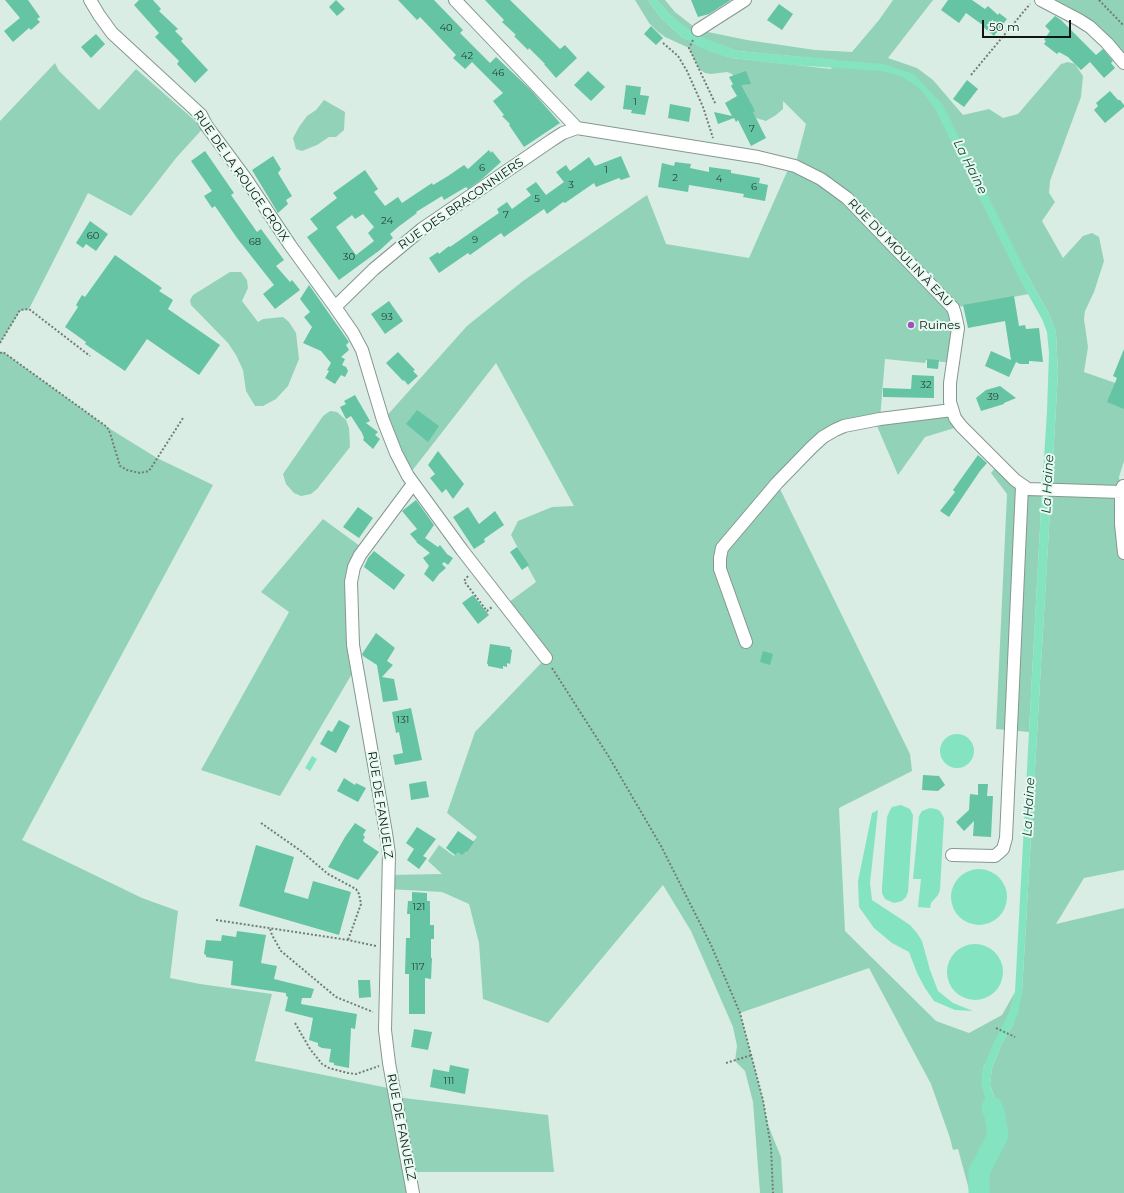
<!DOCTYPE html>
<html>
<head>
<meta charset="utf-8">
<style>
	body { margin:0 }
	#map { position:relative; width:1124px; height:1193px; overflow:hidden; background:#d9ede5; font-family:Montserrat,sans-serif }
	canvas { display:block }
	.scale { position:absolute; left:982px; top:20px; width:89px; height:18px; box-sizing:border-box; border:2px solid #0f1613; border-top:0; padding-left:5px; font-size:12px; line-height:14px; white-space:nowrap; color:#0f1613; -webkit-text-stroke:3px #e6faf2; paint-order:stroke }
</style>
</head>
<body>
<div id="map">
<canvas width="1124" height="1193"></canvas>
<div class="scale">50 m</div>
</div>
<script>
const ctx = document.querySelector('canvas').getContext('2d');
ctx.lineJoin = 'round';
function fillPath(path, color) { ctx.fillStyle = color; ctx.fill(path, 'evenodd'); }
const poly = rows => new Path2D(rows.map(r => 'M' + r).join(''));
function trace(path, color, width, dash) { ctx.strokeStyle = color; ctx.lineWidth = width; ctx.lineCap = dash ? 'butt' : 'round'; ctx.setLineDash(dash || []); ctx.stroke(path); }
function drawText(font, color, halo, rows, align = 'center') {
  ctx.font = font + ' Montserrat,sans-serif'; ctx.lineWidth = 4; ctx.setLineDash([]); ctx.textBaseline = 'middle'; ctx.strokeStyle = halo; ctx.fillStyle = color; for (const [text, x, y, turn = 0] of rows) {
    ctx.save(); ctx.translate(x, y); ctx.rotate((+turn || 0) * Math.PI / 180); ctx.textAlign = isNaN(turn) ? turn : align; if (halo) ctx.strokeText(text, 0, 0); ctx.fillText(text, 0, 0); ctx.restore();
  }
}
fillPath(poly([
	[635,0,648,0,661,18,673,29,682,37,710,51,732,58,831,69,835,60,738,51,710,41,696,35,683,26,670,15,657,0,665,0,675,12,698,30,747,40,815,50,852,52,879,20,893,0,933,0,888,58,917,68,933,80,963,115,989,109,1003,118,1018,114,1061,64,1068,62,1075,64,1083,76,1081,97,1050,181,1049,193,1055,202,1042,221,1063,258,1083,236,1092,233,1099,237,1104,261,1094,292,1085,311,1084,319,1088,347,1084,372,1124,386,1124,461,1119,477,1121,492,1124,489,1124,870,1084,878,1056,924,1124,908,1124,1193,970,1193,958,1149,953,1150,950,1138,931,1084,869,968,740,1013,763,1100,768,1125,781,1157,783,1193,760,1193,753,1102,745,1071,735,1061,737,1046,733,1027,691,931,663,885,548,1023,483,999,479,943,469,904,442,892,388,889,389,875,442,874,428,861,439,845,454,856,460,848,465,851,477,837,447,813,475,732,546,658,505,605,536,582,511,535,518,521,552,507,574,506,496,363,408,476,383,420,467,326,523,281,647,195,666,244,749,258,790,165,795,166,806,124,783,101,783,109,776,115,766,121,756,118,732,74,727,72,711,74,705,73,699,69,689,48,665,37,657,31,649,23],
	[1027,274,1050,316,1056,333,1058,373,1022,992,1013,1025,1002,1043,992,1068,990,1084,999,1112,1001,1136,994,1134,983,1068,1011,1009,1015,992,1002,1015,969,1033,936,1021,845,931,839,808,912,771,910,754,779,487,831,439,844,432,861,428,877,426,898,475,925,437,961,426,952,410,880,419,885,359,925,363,926,360,953,363,953,308,1029,294,1021,280],
	[1041,0,1124,0,1124,63,1107,43],
	[55,63,59,71,99,110,136,69,200,125,206,125,176,158,131,216,88,193,29,309,20,311,0,343,0,121],
	[324,100,345,112,344,130,336,137,329,137,317,145,302,151,296,149,293,138,299,127,307,116,316,110],
	[230,272,241,272,247,280,248,288,242,301,258,322,263,319,283,317,289,322,296,333,299,359,288,386,276,399,263,406,255,406,246,391,243,370,236,355,228,343,191,305,190,300,193,295],
	[3,352,107,427,157,458,213,485,22,840,142,898,178,911,170,978,200,984,272,994,255,1061,393,1089,395,1097,548,1115,554,1172,410,1172,413,1193,0,1193,0,353],
	[330,411,337,412,346,420,349,428,350,447,317,489,311,494,301,496,294,493,286,484,283,474,323,416],
	[998,464,1015,480,1042,490,1029,732,996,729,1007,494,991,473],
	[323,519,364,549,354,567,356,667,280,796,201,770,289,612,261,592]
]), '#92d2b9');
fillPath(poly([
	[648,0,657,0,670,15,696,35,738,51,883,64,914,74,943,105,1027,274,1050,316,1056,333,1058,373,1022,992,1018,1014,1013,1025,1002,1043,992,1068,990,1084,1003,1127,1001,1136,994,1134,981,1083,983,1068,995,1040,1011,1009,1015,992,1042,490,1047,411,1049,353,1047,332,1042,319,1020,280,935,109,921,90,912,83,900,76,881,71,792,65,732,58,721,55,701,48,682,37,661,18],
	'940 751a17 17 0 1 1 34 0a17 17 0 1 1-34 0Z',
	[312,756,317,759,310,771,305,768],
	[901,805,910,809,913,815,908,892,906,897,902,901,894,903,885,899,882,893,882,888,887,817,890,810,892,807],
	[930,808,936,809,940,811,944,818,940,890,938,895,931,903,930,908,918,907,921,879,913,879,919,816,922,811],
	[878,810,870,883,872,900,910,925,917,933,922,941,930,970,938,991,953,1003,973,1011,955,1010,934,1001,925,988,917,973,909,952,892,943,874,928,859,907,858,881,872,813],
	'951 897a28 28 0 1 1 56 0a28 28 0 1 1-56 0Z',
	'947 972a28 28 0 1 1 56 0a28 28 0 1 1-56 0Z'
]), '#84e3c0');
trace(poly([
	[979,1193,979,1172,998,1135,995,1116,992,1107]
]), '#84e3c0', 21);
fillPath(poly([
	[5,0,28,0,40,17,37,19,40,22,31,30,29,28,13,42,4,31,20,18],
	[139,0,153,0,161,9,159,11,178,29,175,31,183,39,181,41,208,70,195,83,177,64,179,61,155,37,159,33,134,5],
	[336,0,345,9,337,16,329,7],
	[398,0,434,0,463,30,460,33,490,63,496,57,531,90,560,123,524,147,509,125,510,124,502,116,504,115,493,101,503,93,472,62,465,69,453,58,456,55,420,17,417,20],
	[485,0,510,0,560,49,565,45,577,58,556,78,544,64,545,64,529,48,528,50,514,36,516,35,502,22,504,20],
	[691,0,731,0,709,14,698,17],
	[948,0,972,0,985,9,988,6,998,15,999,13,1007,19,994,36,983,27,984,26,966,13,959,23,941,10],
	[779,4,793,14,782,30,767,20],
	[1055,16,1061,20,1096,55,1103,49,1113,61,1111,63,1115,68,1104,78,1090,62,1081,70,1068,57,1059,52,1057,54,1044,44,1046,41,1044,40,1050,31,1045,26],
	[651,26,663,38,656,45,644,34],
	[96,34,105,44,91,58,81,47],
	[588,71,605,87,591,101,574,85],
	[746,71,751,84,741,85,755,111,753,112,766,138,751,146,738,120,736,122,734,118,718,124,714,112,732,116,725,103,737,96,731,86,733,84,729,77],
	[967,80,978,89,964,107,953,99],
	[626,85,641,87,640,95,649,96,645,115,631,113,632,110,623,109],
	[1110,91,1118,100,1120,100,1124,105,1124,107,1105,123,1094,110,1098,106,1096,103],
	[670,104,691,108,689,122,668,118],
	[489,150,491,153,492,151,501,162,482,179,468,189,466,187,444,200,442,196,416,212,417,213,398,227,390,234,393,238,380,250,339,280,307,237,318,229,310,219,337,198,333,193,365,170,378,189,374,192,385,206,398,197,402,203,432,183,433,185,448,176,464,165,468,169],
	[363,214,374,227,368,233,374,241,356,255,336,227,352,215,355,219],
	[205,151,234,193,231,195,257,232,261,229,284,260,276,266,290,282,292,280,300,290,275,309,263,294,274,285,237,238,215,206,212,208,204,196,212,191,191,161],
	[273,156,281,169,278,173,292,196,286,200,288,204,278,213,252,170],
	[621,156,630,177,621,180,619,178,596,187,594,183,565,203,563,202,547,214,544,209,504,237,501,233,470,255,468,253,439,273,429,258,438,252,439,254,449,246,450,247,480,226,499,213,497,209,507,202,512,209,531,195,526,189,536,182,546,195,564,182,556,172,566,165,570,171,589,157,595,166],
	[675,162,691,164,690,168,709,172,709,167,731,170,731,173,760,178,759,183,768,185,765,201,743,197,744,194,689,185,688,192,658,187,662,163,674,166],
	[90,221,108,234,96,251,86,244,83,248,76,243],
	[115,255,162,288,159,291,173,300,168,309,220,345,199,375,147,339,125,371,85,344,86,342,65,327,78,307,76,305,82,295,85,297],
	[309,285,349,342,346,345,349,350,341,357,345,359,342,365,346,367,348,371,345,377,341,375,335,384,325,378,329,371,327,370,331,363,321,351,303,343,312,327,304,317,310,312,300,299],
	[1014,296,1019,326,1025,325,1026,329,1039,328,1043,362,1029,361,1029,364,1020,364,1016,362,1009,377,985,366,991,351,1011,360,1005,321,968,328,963,305],
	[389,301,403,321,385,334,371,314],
	[1124,349,1124,409,1107,402,1117,378,1113,376],
	[398,352,415,370,413,371,418,376,408,385,404,380,403,381,386,363],
	[927,359,939,360,938,369,927,368],
	[912,375,934,376,934,398,883,397,883,388,911,389],
	[1000,386,1016,398,1004,403,1004,404,981,411,976,398,986,390],
	[355,395,370,421,366,423,378,432,375,435,380,439,373,449,363,440,364,438,362,433,351,416,346,419,340,407,346,404,344,401],
	[417,410,439,426,428,442,406,424],
	[438,451,464,484,453,499,446,489,442,493,430,478,435,474,428,465],
	[978,455,987,463,980,471,949,517,940,511,955,492,953,490],
	[416,500,434,525,425,538,438,547,440,545,447,554,453,558,448,565,444,562,442,564,446,568,439,574,433,582,424,574,429,566,423,558,430,553,416,542,417,542,410,534,417,529,402,511],
	[358,507,373,518,359,538,343,527],
	[468,507,479,524,495,511,504,525,484,539,485,542,474,549,453,517],
	[517,547,529,565,522,570,510,552],
	[374,551,405,575,394,590,364,567,368,558],
	[473,595,489,615,478,624,462,603],
	[376,633,395,648,387,661,393,665,382,677,394,679,398,700,383,702,377,665,363,656,362,654],
	[490,644,510,647,510,649,512,650,510,664,507,663,507,667,503,666,503,669,488,666,488,664,487,664],
	[763,651,773,654,770,665,760,662],
	[411,708,422,760,395,765,393,755,403,753,399,732,396,733,392,712],
	[339,720,350,726,336,753,320,744,328,730,332,732],
	[923,775,939,776,945,785,938,791,922,790],
	[344,778,355,785,356,783,366,788,358,802,337,791],
	[426,781,429,797,411,800,409,784],
	[978,784,988,784,987,796,993,796,991,837,973,836,974,821,964,831,956,822,969,810,970,794,978,795],
	[355,823,366,830,363,835,365,837,363,840,364,842,379,852,358,880,328,867,345,837],
	[417,827,436,839,423,856,427,858,419,869,407,860,414,849,406,843],
	[458,831,474,842,467,852,466,851,462,855,458,852,455,855,446,848],
	[256,845,294,857,284,892,308,899,313,881,351,892,339,935,239,906],
	[412,892,427,893,427,901,430,901,430,925,434,925,434,939,431,939,431,958,432,958,431,979,425,978,425,1014,409,1014,409,974,405,974,406,938,410,938,410,914,407,914,408,901,412,901],
	[237,931,266,935,261,963,277,966,274,979,314,989,311,998,302,998,301,1004,357,1014,355,1029,351,1028,349,1068,334,1065,334,1063,329,1062,331,1049,322,1048,318,1046,318,1043,309,1040,313,1018,285,1011,288,997,286,996,286,993,231,985,233,961,206,957,206,955,204,954,206,940,221,941,222,935,236,937],
	[358,980,370,980,371,997,359,998],
	[414,1029,432,1032,428,1050,411,1047],
	[450,1065,469,1069,465,1094,430,1087,433,1069,449,1072]
]), '#65c4a3');
const minor = poly([
	[90,0,99,15,112,33,201,115,206,125,246,179,290,245,335,307,353,333,362,350,383,420,396,453,408,476,462,550,546,658],
	[455,0,577,128],
	[1041,0,1079,20,1090,27,1107,43,1124,63],
	[698,30,745,0],
	[577,128,758,157,795,166,821,179,847,198,953,308,955,314,958,328,950,383,950,402,955,418,961,426,1015,480,1028,489,1121,492],
	[335,307,374,269,422,229,552,140,563,133,577,128],
	[413,484,360,555,354,567,351,582,353,645,386,833,389,854,385,1030,389,1063,413,1193],
	[1123,486,1121,492,1121,524,1124,553],
	[746,642,720,569,720,558,722,548,777,483,812,447,823,437,835,430,844,426,880,419,952,410],
	[952,855,995,856,1003,849,1006,838,1022,486]
]);
trace(minor, '#859890', 14);
trace(poly([
	[1099,0,1124,26],
	[693,40,689,48,716,105],
	[663,43,678,56,687,71,703,107,713,138],
	[971,75,1030,4],
	[0,343,20,310,29,309,90,356],
	[0,353,3,352,107,427,110,433,120,466,127,470,140,473,149,471,183,418],
	[468,576,464,581,487,611,492,607],
	[552,668,609,757,661,846,711,945,740,1013,763,1100,771,1147,773,1193],
	[261,823,301,851,328,874,356,889,359,894,361,904,348,940],
	[216,920,348,940,376,946],
	[270,929,272,935,281,951,336,997,373,1012],
	[295,1023,310,1049,322,1064,329,1068,348,1073,356,1074,379,1066],
	[996,1028,1015,1037],
	[726,1063,752,1055]
]), '#707d78', 2, [2, 2]);
trace(minor, '#fff', 12);
for (const [x, y, r, color] of [
	[911,325,4,"#a54fbc"]
]) { const dot = new Path2D(); dot.arc(x, y, r, 0, 2 * Math.PI); ctx.fillStyle = color; ctx.fill(dot); trace(dot, '#e6faf2', 1.5); }
drawText('10px', '#244237', null, [
	["40",446,28],
	["42",467,56],
	["46",498,73],
	["1",635,102],
	["7",752,129],
	["6",482,168],
	["1",606,170],
	["2",675,178],
	["4",719,179],
	["3",571,185],
	["6",754,187],
	["5",537,199],
	["7",506,215],
	["24",387,221],
	["60",93,236],
	["9",475,240],
	["68",255,242],
	["30",349,257],
	["93",387,317],
	["32",926,385],
	["39",993,397],
	["131",403,720],
	["121",419,907],
	["117",418,967],
	["111",449,1081]
]);
drawText('12px', '#0f1613', '#e6faf2', [
	["RUE DE LA ROUGE CROIX",241,176,55],
	["RUE DES BRACONNIERS",461,204,-35],
	["RUE DU MOULIN À EAU",900,253,46],
	["RUE DE FANUELZ",380,805,81],
	["RUE DE FANUELZ",401,1127,79]
]);
drawText('12px', '#0f1613', '#e6faf2', [
	["Ruines",919,325]
], 'left');
drawText('italic 13px', '#194335', '#e6faf2', [
	["La Haine",970,167,63],
	["La Haine",1048,484,-87],
	["La Haine",1029,807,-87]
]);
</script>
</body>
</html>
